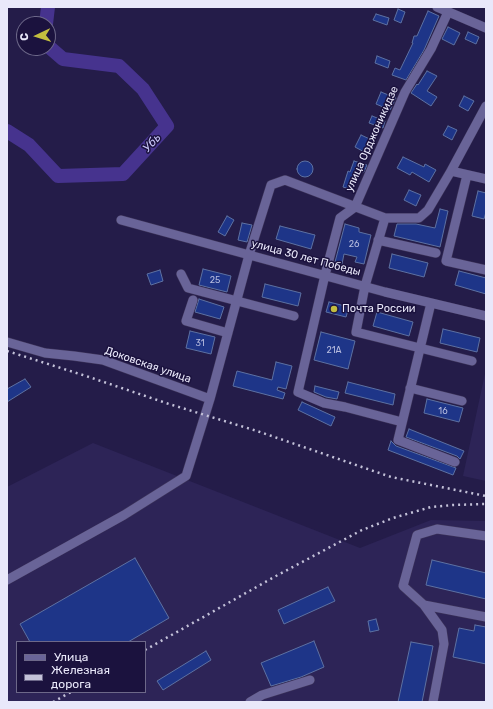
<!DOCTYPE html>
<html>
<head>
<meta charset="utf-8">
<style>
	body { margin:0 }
	#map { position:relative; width:493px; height:709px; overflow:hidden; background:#241c49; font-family:Rubik,sans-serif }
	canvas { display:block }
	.frame { position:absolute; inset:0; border:8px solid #e9e8fa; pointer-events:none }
	.legend { position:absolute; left:16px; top:641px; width:130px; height:52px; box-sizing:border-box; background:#1b123e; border:1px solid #6d6889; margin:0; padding:5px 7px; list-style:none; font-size:12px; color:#e9e8fa }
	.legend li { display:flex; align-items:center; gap:8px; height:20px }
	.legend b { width:20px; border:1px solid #6d6889 }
	.north { position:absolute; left:16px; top:16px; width:40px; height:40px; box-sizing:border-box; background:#1b123e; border:1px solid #6d6889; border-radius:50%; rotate:266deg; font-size:11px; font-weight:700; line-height:16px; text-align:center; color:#e9e8fa }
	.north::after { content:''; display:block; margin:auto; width:14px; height:18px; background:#c2bd3f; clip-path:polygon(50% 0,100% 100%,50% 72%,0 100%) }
</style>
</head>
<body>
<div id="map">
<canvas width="493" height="709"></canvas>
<div class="frame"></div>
<ul class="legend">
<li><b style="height:5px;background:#696498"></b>Улица</li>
<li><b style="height:5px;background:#c4c2d9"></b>Железная дорога</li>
</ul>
<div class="north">С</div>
</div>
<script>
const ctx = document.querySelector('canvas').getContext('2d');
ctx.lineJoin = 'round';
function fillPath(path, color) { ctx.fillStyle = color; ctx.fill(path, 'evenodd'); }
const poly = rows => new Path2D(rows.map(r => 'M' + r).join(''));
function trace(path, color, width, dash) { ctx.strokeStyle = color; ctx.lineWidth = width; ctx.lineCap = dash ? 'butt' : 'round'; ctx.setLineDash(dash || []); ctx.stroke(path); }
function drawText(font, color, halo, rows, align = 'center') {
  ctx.font = font + ' Rubik,sans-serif'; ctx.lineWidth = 3; ctx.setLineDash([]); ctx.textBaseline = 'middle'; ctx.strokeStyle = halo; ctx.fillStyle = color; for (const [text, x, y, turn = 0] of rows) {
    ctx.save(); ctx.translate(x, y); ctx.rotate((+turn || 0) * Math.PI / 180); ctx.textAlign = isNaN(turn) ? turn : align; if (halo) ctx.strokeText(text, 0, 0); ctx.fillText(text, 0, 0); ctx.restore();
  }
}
fillPath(poly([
	[486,369,486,481,463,476],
	[93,443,360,548,431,520,486,521,486,702,7,702,7,487],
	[17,642,145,642,145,692,17,692]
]), '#2d2457');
trace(poly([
	[46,24,48,7],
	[7,131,29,145,58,176,123,174,167,126,143,89,119,66,63,59,48,46]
]), '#46338e', 14);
const building = poly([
	[398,9,405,12,401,23,394,20,398,9],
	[428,11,439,16,424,50,406,80,392,75,395,68,400,70,413,43,412,43,414,36,417,36,428,11],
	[376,14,389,18,387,25,373,20,376,14],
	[448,27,460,33,454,45,442,39,448,27],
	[468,32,479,37,476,44,465,39,468,32],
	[377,56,390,61,388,68,375,63,377,56],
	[427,71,437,76,427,91,437,97,431,106,411,93,417,84,418,85,427,71],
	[381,92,396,98,390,110,376,104,381,92],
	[464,96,474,101,468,111,459,106,464,96],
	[372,116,385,121,383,128,369,123,372,116],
	[448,126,457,130,452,140,443,135,448,126],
	[361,135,374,141,368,154,355,147,361,135],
	[403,157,424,167,425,164,436,170,429,182,412,172,410,175,397,168,403,157],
	'297 169a8 8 0 1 1 16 0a8 8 0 1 1-16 0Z',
	[354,161,367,165,364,172,359,171,353,190,343,187,348,171,350,172,354,161],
	[409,190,421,195,416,206,404,200,409,190],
	[478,191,486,193,486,212,484,219,472,216,478,191],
	[440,209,448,211,440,247,394,236,397,224,416,224,435,228,440,209],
	[227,216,234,220,225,236,218,232,227,216],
	[242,223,252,225,247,242,238,240,242,223],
	[345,224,359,228,359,232,371,235,364,264,355,262,357,257,344,254,342,264,335,262,345,224],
	[280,226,315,235,311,249,276,239,280,226],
	[392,254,428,263,424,277,389,268,392,254],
	[203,269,231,276,227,292,199,285,203,269],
	[160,270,163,281,151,285,147,274,160,270],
	[459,271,486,278,486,294,455,285,459,271],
	[265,284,301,293,298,306,262,297,265,284],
	[199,299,224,307,220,319,195,312,199,299],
	[329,302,349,307,346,317,326,312,329,302],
	[377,312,413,322,409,336,373,326,377,312],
	[443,329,480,338,477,352,440,343,443,329],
	[190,331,215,337,211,354,186,348,190,331],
	[321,332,355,341,348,369,314,360,321,332],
	[276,362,292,366,286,389,278,387,277,390,285,393,283,399,233,386,237,371,272,380,276,362],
	[25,379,31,387,7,402,7,389,25,379],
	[348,382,395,394,393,405,345,393,348,382],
	[315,386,339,392,337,399,326,397,314,392,315,386],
	[427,399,463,408,459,422,424,413,427,399],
	[302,402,335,417,331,426,298,410,302,402],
	[409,429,464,451,460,459,457,456,406,437,409,429],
	[391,441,396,446,456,468,453,475,388,450,391,441],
	[135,558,169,618,128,642,30,642,20,624,135,558],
	[432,560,486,573,486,599,426,585,432,560],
	[328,587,335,601,284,624,278,610,328,587],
	[376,619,379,630,370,632,368,621,376,619],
	[475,625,486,627,486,664,453,657,459,628,474,631,475,625],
	[314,641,324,667,301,677,271,686,261,663,314,641],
	[411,642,433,646,422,702,398,702,411,642],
	[206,651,211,660,163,690,157,681,206,651]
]);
fillPath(building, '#1e3588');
trace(building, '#5d71a2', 1);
const minor = poly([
	[437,7,486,28],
	[451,171,486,179],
	[467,175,446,261,486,270],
	[121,220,385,292,486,316],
	[378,240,436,253],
	[181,274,188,288,294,316],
	[193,300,186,321,228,333],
	[431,303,398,440,455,462],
	[7,342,45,353,74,356,103,360,210,399],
	[472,361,356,332,365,286,385,218,419,218,428,210,451,171,486,106],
	[410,388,462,401],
	[402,422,345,407,324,403,298,392,325,275,340,218,355,207,405,92,431,49,448,12],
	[7,580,124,515,186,476,210,399,249,255,271,185,285,180,385,218],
	[424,605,486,617],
	[250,702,262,695,310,680],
	[433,702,444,644,442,630,424,605,403,586,417,535,437,529,486,536]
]);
trace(minor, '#3e355a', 10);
trace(minor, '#696498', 9);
trace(poly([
	[7,351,86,376,169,404,257,431,391,477,486,496],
	[145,650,276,576,362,530,393,518,431,507,453,505,486,504],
	[53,702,71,692]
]), '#c4c2d9', 2.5, [2, 4]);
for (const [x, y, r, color] of [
	[334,309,4,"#c2bd3f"]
]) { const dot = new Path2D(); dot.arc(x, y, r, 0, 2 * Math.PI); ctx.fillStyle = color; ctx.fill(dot); trace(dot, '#1b123e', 1.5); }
drawText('9px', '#b6bbde', null, [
	["26",354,244],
	["25",215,280],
	["31",200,343],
	["21А",334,350],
	["16",443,411]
]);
drawText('11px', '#e9e8fa', '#1b123e', [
	["улица Орджоникидзе",372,139,-66],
	["улица 30 лет Победы",306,258,15],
	["Доковская улица",148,365,19]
]);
drawText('11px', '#e9e8fa', '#1b123e', [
	["Почта России",342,309]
], 'left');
drawText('italic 12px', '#c7c4f6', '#1b123e', [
	["Убь",152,143,-47]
]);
</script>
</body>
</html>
